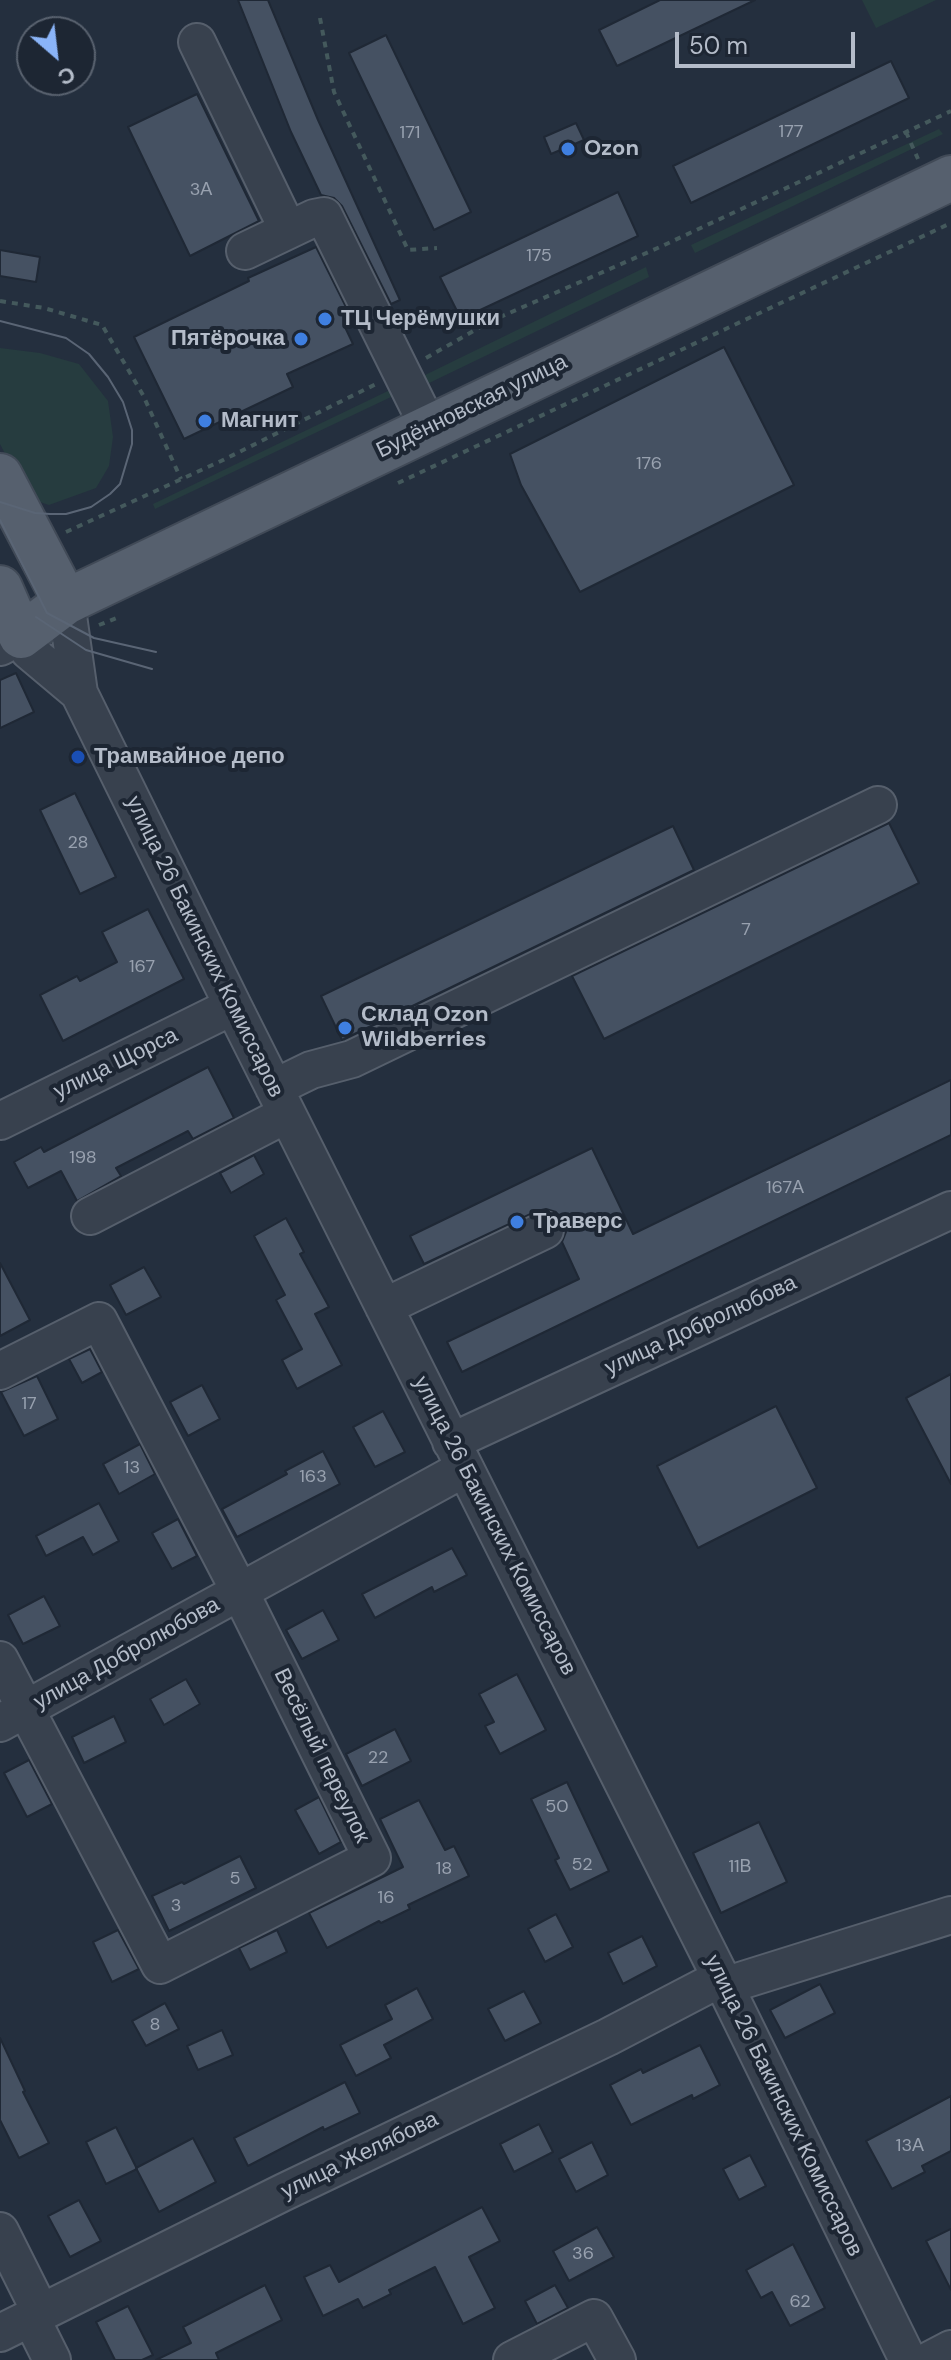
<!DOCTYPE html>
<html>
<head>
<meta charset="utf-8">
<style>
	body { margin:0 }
	#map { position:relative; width:951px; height:2360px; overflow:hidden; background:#242f3e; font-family:"DM Sans",sans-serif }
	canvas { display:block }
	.north { position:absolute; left:16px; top:16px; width:80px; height:80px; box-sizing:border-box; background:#1d2633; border:2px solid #59626f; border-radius:50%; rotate:152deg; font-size:22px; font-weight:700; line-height:32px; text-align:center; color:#b4bcc9 }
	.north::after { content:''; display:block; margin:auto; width:28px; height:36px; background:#8ab4f8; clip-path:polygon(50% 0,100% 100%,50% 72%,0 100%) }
	.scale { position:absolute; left:675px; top:32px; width:180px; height:36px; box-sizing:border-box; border:4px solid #b4bcc9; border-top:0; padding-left:10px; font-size:24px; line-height:28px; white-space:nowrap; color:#b4bcc9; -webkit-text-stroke:6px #1d2633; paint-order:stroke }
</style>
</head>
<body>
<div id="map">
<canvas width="951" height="2360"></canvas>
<div class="north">С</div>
<div class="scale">50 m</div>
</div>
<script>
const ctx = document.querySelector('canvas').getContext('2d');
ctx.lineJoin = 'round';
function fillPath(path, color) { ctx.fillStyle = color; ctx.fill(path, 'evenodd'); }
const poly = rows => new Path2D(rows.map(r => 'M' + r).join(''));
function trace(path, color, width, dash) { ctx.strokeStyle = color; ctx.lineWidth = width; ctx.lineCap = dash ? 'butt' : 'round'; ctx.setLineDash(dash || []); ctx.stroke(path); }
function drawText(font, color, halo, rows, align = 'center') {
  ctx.font = font + ' "DM Sans",sans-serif'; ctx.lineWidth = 8; ctx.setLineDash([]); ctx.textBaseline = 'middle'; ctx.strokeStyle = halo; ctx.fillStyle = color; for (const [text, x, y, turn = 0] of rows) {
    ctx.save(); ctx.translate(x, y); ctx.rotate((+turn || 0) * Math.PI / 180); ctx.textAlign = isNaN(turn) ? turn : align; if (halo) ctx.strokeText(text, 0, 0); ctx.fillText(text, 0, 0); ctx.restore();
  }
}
fillPath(poly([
	[862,0,936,0,876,28],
	[939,129,943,134,695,253,691,245],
	[646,267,649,277,425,385,423,376],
	[0,348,40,353,79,364,108,401,113,437,109,466,96,488,49,505,28,498,0,444],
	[390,390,391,397,155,509,153,504]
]), '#263c3f');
const building = poly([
	[238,0,268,0,318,120,400,300,391,304,342,206,334,198,321,195,291,132,238,0],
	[660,0,755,0,617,66,599,30,660,0],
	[386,35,471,212,434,230,349,53,386,35],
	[891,61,909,98,691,203,673,166,891,61],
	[197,94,259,221,190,256,128,127,197,94],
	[576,123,584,140,551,154,544,137,576,123],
	[618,192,638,236,461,319,440,277,618,192],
	[316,247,353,321,344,325,353,344,287,374,293,387,184,439,134,337,249,281,248,278,316,247],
	[0,250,40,257,36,282,0,276,0,250],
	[724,347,794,485,580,592,521,485,510,454,724,347],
	[16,673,34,712,0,728,0,680,16,673],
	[75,793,116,877,80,894,40,810,75,793],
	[889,823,919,883,604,1039,572,976,889,823],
	[673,826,694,870,342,1040,321,996,673,826],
	[148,909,184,979,63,1041,40,995,77,976,80,981,117,962,102,932,148,909],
	[208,1067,234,1118,193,1139,188,1131,116,1168,121,1176,77,1201,61,1171,28,1188,14,1162,41,1147,44,1152,208,1067],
	[951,1080,951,1135,462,1372,447,1342,579,1279,562,1242,566,1232,564,1222,556,1212,546,1209,537,1211,424,1264,410,1236,592,1148,633,1234,951,1080],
	[254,1155,264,1174,231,1193,220,1173,254,1155],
	[286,1218,304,1252,300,1254,329,1307,315,1314,342,1365,297,1389,282,1360,302,1349,276,1300,285,1295,254,1236,286,1218],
	[0,1263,30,1320,0,1336,0,1263],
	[144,1267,161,1297,126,1315,110,1285,144,1267],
	[90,1349,102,1372,82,1383,69,1359,90,1349],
	[951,1374,951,1484,906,1398,951,1374],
	[37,1376,58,1419,24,1436,1,1392,37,1376],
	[202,1385,220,1419,188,1436,170,1402,202,1385],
	[776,1406,817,1488,698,1548,657,1466,776,1406],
	[383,1411,405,1452,375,1467,353,1427,383,1411],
	[140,1444,155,1474,119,1494,103,1464,140,1444],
	[323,1451,340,1484,237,1537,222,1509,287,1474,285,1471,323,1451],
	[99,1503,119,1541,93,1555,83,1537,46,1556,36,1536,99,1503],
	[178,1519,197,1556,172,1569,152,1533,178,1519],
	[452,1548,467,1575,434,1592,432,1587,375,1618,362,1594,452,1548],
	[44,1596,60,1626,23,1644,8,1615,44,1596],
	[323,1610,339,1640,302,1659,286,1630,323,1610],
	[517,1674,546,1730,500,1754,485,1726,494,1722,479,1694,517,1674],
	[186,1679,200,1704,164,1725,150,1699,186,1679],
	[114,1716,126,1742,84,1763,72,1737,114,1716],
	[395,1729,411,1761,362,1786,346,1754,395,1729],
	[29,1760,52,1804,27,1817,4,1773,29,1760],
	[567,1782,609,1871,570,1890,555,1860,559,1858,531,1799,567,1782],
	[319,1797,341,1842,319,1854,295,1810,319,1797],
	[419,1800,445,1850,454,1846,469,1876,408,1905,410,1909,381,1923,379,1921,327,1948,309,1913,403,1867,380,1819,419,1800],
	[759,1822,787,1882,721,1913,693,1853,759,1822],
	[240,1856,256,1888,169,1931,152,1896,182,1882,184,1884,240,1856],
	[556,1914,573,1947,545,1962,528,1929,556,1914],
	[118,1930,139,1969,112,1982,93,1942,118,1930],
	[277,1930,287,1952,250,1970,239,1948,277,1930],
	[642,1936,657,1966,623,1984,608,1953,642,1936],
	[820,1984,835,2013,785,2038,770,2010,820,1984],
	[417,1988,433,2019,384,2045,391,2058,356,2076,340,2045,392,2019,385,2005,417,1988],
	[524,1991,541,2023,505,2041,488,2009,524,1991],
	[165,2003,179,2029,146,2046,132,2021,165,2003],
	[222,2030,233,2055,198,2070,187,2046,222,2030],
	[0,2038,25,2091,23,2092,49,2143,19,2158,0,2120,0,2038],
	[700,2045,720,2085,693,2099,692,2095,631,2125,610,2085,641,2069,643,2073,700,2045],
	[345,2082,360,2113,324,2130,323,2127,248,2166,234,2138,345,2082],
	[951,2096,951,2151,922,2166,925,2172,892,2189,866,2141,951,2096],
	[539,2124,553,2152,514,2172,500,2144,539,2124],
	[116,2127,137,2169,106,2184,86,2142,116,2127],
	[193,2138,216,2182,159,2212,136,2168,193,2138],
	[592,2142,608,2175,576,2192,559,2159,592,2142],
	[750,2155,766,2186,739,2200,723,2169,750,2155],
	[79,2200,101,2241,70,2257,48,2216,79,2200],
	[482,2207,500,2241,469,2257,495,2308,463,2324,435,2267,389,2290,391,2294,363,2308,358,2299,323,2316,304,2277,330,2265,339,2282,482,2207],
	[597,2227,614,2257,569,2281,553,2251,597,2227],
	[951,2229,951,2290,926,2241,951,2229],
	[793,2244,825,2308,790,2326,772,2292,761,2298,746,2270,793,2244],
	[265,2285,282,2320,216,2353,219,2360,156,2360,191,2343,183,2327,265,2285],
	[555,2285,568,2308,537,2324,525,2301,555,2285],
	[128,2306,153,2355,142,2360,115,2360,96,2322,128,2306]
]);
fillPath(building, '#455162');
trace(building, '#1f2835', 2);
const minor = poly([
	[197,42,288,230],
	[245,251,314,218,324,216,429,428],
	[66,602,79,693,233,1006,721,1978,908,2360],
	[0,647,21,636,29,651,79,693],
	[274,1088,311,1070,352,1059,878,805],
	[0,1121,233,1006],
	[90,1216,287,1114],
	[384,1307,545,1230],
	[0,1371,99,1321,240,1592,372,1858,160,1965,0,1660],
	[451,1442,951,1210],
	[0,1723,465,1468],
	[724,1986,951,1915],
	[0,2231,41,2313],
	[31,2318,52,2360],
	[0,2333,284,2192,608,2037,721,1978],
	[512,2360,594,2318,617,2360],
	[930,2360,951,2349]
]);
const major = poly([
	[0,476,66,602],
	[0,588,21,636,66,602,80,595,951,178]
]);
trace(minor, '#565f6c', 40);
trace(major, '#414a57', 48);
trace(poly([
	[320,18,334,92,408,250,437,248],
	[906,132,918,159],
	[0,301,44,308,102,325,143,395,181,479],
	[426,358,491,321,660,247,951,111],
	[398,483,951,223],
	[66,532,221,461,376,384],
	[99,625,119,617]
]), '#44595c', 4, [6, 6]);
trace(minor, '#38414e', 36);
trace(major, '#56606e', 44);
trace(poly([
	[0,321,66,338,89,354,108,377,123,402,132,430,132,444,120,484,110,494,91,507,66,514,50,514,35,513,0,502],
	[0,520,47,613,94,638,156,652],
	[36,617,86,650,152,669]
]), '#5a6575', 2);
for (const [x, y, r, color] of [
	[568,149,8,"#3f7fe0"],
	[325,319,8,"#3f7fe0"],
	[301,339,8,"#3f7fe0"],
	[205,421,8,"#3f7fe0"],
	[78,757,8,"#1a4fb4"],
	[345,1028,8,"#3f7fe0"],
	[517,1222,8,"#3f7fe0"]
]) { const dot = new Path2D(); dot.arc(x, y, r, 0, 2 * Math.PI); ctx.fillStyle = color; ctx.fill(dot); trace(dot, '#1d2633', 3); }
drawText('18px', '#98a1af', null, [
	["177",791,132],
	["171",410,133],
	["3А",201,190],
	["175",539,256],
	["176",649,464],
	["28",78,843],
	["7",746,930],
	["167",142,967],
	["198",83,1158],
	["167А",785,1188],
	["17",29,1404],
	["13",132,1468],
	["163",313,1477],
	["22",378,1758],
	["50",557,1807],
	["52",582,1865],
	["11В",740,1867],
	["18",444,1869],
	["5",235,1879],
	["16",386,1898],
	["3",176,1906],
	["8",155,2025],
	["13А",910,2146],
	["36",583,2254],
	["62",800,2302]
]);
drawText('bold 22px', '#b4bcc9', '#1d2633', [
	["Ozon",584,149],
	["ТЦ Черёмушки",341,319],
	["Пятёрочка",285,339,"right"],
	["Магнит",221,421],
	["Трамвайное депо",94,757],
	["Склад Ozon",361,1015],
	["Wildberries",361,1040],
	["Траверс",533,1222]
], 'left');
drawText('22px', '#b4bcc9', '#1d2633', [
	["Будённовская улица",472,407,-26],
	["улица 26 Бакинских Комиссаров",204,947,64],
	["улица Щорса",116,1064,-26],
	["улица Добролюбова",701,1326,-25],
	["улица 26 Бакинских Комиссаров",494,1526,63],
	["улица Добролюбова",127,1654,-29],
	["Весёлый переулок",321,1756,64],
	["улица 26 Бакинских Комиссаров",783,2106,64],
	["улица Желябова",360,2156,-26]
]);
</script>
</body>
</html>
